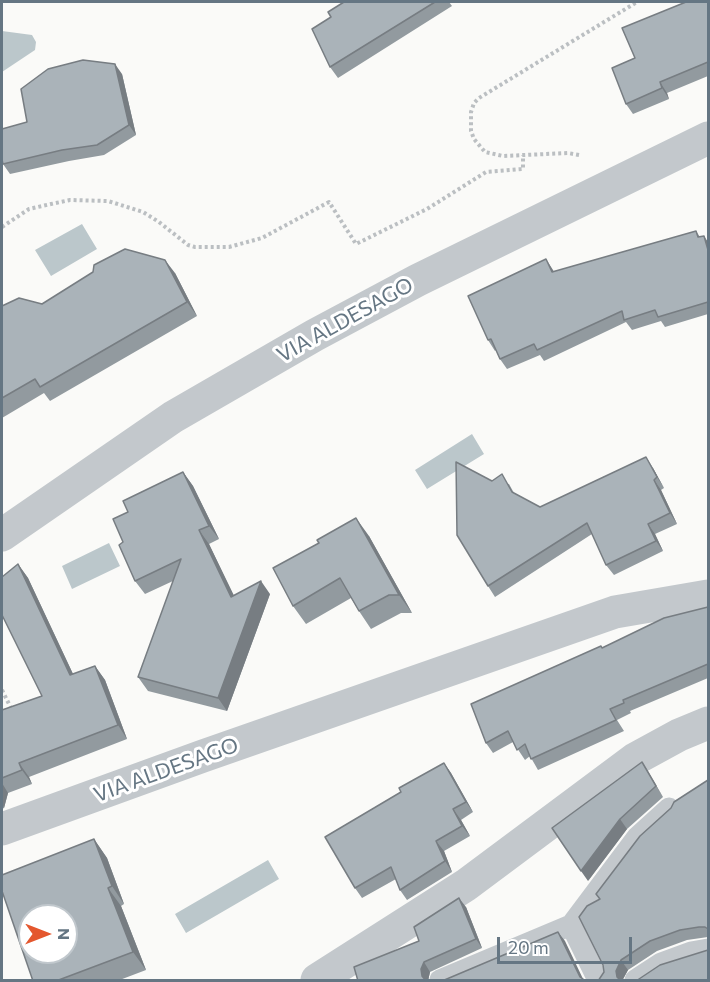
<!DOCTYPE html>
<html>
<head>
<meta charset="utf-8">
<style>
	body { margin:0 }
	#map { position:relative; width:710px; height:982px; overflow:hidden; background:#fafaf8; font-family:Commissioner,sans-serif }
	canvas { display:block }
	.frame { position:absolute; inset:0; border:3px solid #657683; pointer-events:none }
	.north { position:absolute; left:18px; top:904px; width:60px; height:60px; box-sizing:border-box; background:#fff; border:2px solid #c1c8cd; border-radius:50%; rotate:90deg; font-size:16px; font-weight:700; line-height:24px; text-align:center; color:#657683 }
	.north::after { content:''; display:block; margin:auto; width:21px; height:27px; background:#e4572e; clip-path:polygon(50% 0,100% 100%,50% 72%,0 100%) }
	.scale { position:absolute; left:497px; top:937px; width:135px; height:27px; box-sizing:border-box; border:3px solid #657683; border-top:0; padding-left:8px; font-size:18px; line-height:21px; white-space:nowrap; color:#657683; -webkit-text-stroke:4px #fff; paint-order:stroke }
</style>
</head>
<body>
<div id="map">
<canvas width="710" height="982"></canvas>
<div class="frame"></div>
<div class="north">N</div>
<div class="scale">20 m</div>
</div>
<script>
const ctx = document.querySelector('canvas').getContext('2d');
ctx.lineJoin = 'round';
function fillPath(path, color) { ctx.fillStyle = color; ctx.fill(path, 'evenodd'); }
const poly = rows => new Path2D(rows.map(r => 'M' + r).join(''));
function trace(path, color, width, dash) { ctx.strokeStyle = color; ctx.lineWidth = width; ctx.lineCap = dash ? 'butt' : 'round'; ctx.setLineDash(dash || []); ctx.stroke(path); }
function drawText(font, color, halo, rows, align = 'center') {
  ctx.font = font + ' Commissioner,sans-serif'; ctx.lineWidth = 6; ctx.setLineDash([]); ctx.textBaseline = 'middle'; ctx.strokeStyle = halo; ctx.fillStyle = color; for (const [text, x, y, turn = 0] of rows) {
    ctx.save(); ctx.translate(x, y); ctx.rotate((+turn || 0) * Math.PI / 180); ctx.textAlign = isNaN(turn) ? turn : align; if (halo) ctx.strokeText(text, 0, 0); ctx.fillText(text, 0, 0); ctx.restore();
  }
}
fillPath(poly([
	[2,31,32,35,36,42,35,50,2,72],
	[82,224,97,249,51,276,35,250],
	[472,434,484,454,427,489,415,470],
	[109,543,120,566,72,589,62,566],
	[268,860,279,879,186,933,175,914]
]), '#bbc7cb');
trace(poly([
	[579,155,568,153,503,156,485,152,474,139,471,131,471,112,474,103,479,98,637,2],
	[2,227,29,209,51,204,70,200,108,201,143,212,159,222,188,245,195,247,229,247,262,238,329,202,356,244,427,209,486,172,523,169,523,155],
	[2,690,12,710]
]), '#bbbfc2', 4, [3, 3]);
trace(poly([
	[571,925,637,837,669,808],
	[440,980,571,925,598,980],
	[635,980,661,963,691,952,708,949]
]), '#c3c8cc', 21);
trace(poly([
	[2,535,173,417,315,335,418,280,708,138],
	[2,829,203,756,615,612,708,596],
	[317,980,466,885,635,759,679,735,708,723]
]), '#c3c8cc', 33);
fillPath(poly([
	[344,2,449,2,452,6,338,78,330,67,331,17],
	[708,2,708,76,667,93,669,99,633,114,626,104,635,58],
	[122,74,136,135,104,155,69,161,10,174,3,164,27,122],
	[696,231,700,237,708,242,708,314,665,327,661,321,632,330,626,322,544,361,540,355,507,369,500,359,496,350,495,351,488,340,554,272],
	[175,273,197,316,50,401,44,393,2,418,2,306,42,304],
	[653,468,664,488,661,490,677,524,655,534,663,551,614,575,606,565,592,534,495,597,488,586,492,481,509,484,514,493,540,507],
	[183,472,193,486,219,539,209,544,233,595,270,594,227,711,148,691,138,677,173,581,145,594,135,581,123,542,128,512],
	[369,536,412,613,401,613,371,629,359,611,351,598,306,624,293,606],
	[18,564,28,578,73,674,95,666,105,680,127,739,29,777,32,784,8,793,4,808,2,809,2,710,42,696],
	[708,607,708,678,630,711,631,713,617,720,624,731,538,770,530,756,525,760,513,742,493,753,486,743,603,648],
	[642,762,663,797,627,829,588,881],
	[444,763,451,773,473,812,461,820,470,836,444,851,452,872,407,900,400,890,396,879,362,898,355,888,401,792],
	[708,780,708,937,687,940,657,951,628,970,622,981,604,972,600,899],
	[94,839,107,858,124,904,121,906,146,970,117,981,33,981],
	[466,907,482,948,430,972,428,981,419,941]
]), '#929a9f');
fillPath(poly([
	[115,64,122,74,136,135,129,125],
	[660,82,667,93,669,99,662,88],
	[704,236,708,242,708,250],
	[546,259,553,270,559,283,552,272],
	[165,260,175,273,197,316,187,302],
	[646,457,653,468,664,488,657,477],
	[183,472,193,486,219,539,209,526],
	[654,480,661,490,677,524,670,513],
	[356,518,369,536,412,613,399,595],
	[648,524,655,534,663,551,656,541],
	[199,530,209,544,241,610,231,597],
	[18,564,28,578,80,689,70,675],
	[261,581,270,594,227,711,218,698],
	[95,666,105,680,127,739,118,725],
	[642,762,649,773,663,797,656,786],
	[19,763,29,777,32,784,22,770],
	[444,763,451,773,473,812,466,802],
	[2,783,8,793,4,808,2,804],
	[453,809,461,820,470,836,462,826],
	[620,819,627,829,588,881,581,871],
	[94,839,107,858,124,904,112,886],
	[436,841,444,851,452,872,445,861],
	[108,888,121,906,146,970,133,952],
	[459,898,466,907,482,948,476,939],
	[558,932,565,941,584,981,580,977],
	[621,960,628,970,622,981,620,981,617,977,616,971],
	[424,962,430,972,428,981,425,981,422,976,421,969]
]), '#777d82');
const building = poly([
	[344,2,435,2,330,67,312,29,331,17,328,12,344,2],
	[686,2,708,2,708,62,660,82,662,88,626,104,612,68,635,58,622,28,686,2],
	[83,60,115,64,129,125,97,145,62,150,3,164,2,160,2,129,27,122,21,89,48,69,83,60],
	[696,231,698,237,704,236,708,250,708,302,658,317,655,310,624,320,622,311,537,350,534,344,500,359,491,339,488,340,468,296,546,259,552,272,696,231],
	[125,249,165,260,187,302,40,387,35,379,2,398,2,306,19,298,42,304,93,272,94,265,125,249],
	[646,457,657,477,654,480,670,513,648,524,656,541,606,565,587,523,488,586,457,535,456,462,492,481,502,474,512,492,540,507,646,457],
	[183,472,209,526,199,530,231,597,261,581,218,698,138,677,181,559,135,581,119,545,123,542,113,519,128,512,123,501,183,472],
	[356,518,399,595,389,595,359,611,340,578,293,606,273,568,319,543,317,540,356,518],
	[18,564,70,675,95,666,118,725,19,763,22,770,2,778,2,710,42,696,2,615,2,577,18,564],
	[708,607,708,664,623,700,624,703,610,709,616,720,531,759,525,744,517,750,508,731,486,743,471,704,601,646,602,648,664,618,708,607],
	[642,762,656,786,620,819,581,871,552,828,642,762],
	[444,763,466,802,453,809,462,826,436,841,445,861,400,890,391,867,355,888,325,837,401,792,399,788,444,763],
	[708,780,708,929,705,927,699,927,680,930,650,941,621,960,616,971,617,977,621,981,598,981,604,972,603,965,579,917,587,906,600,899,596,894,640,836,671,808,674,802,708,780],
	[94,839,112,886,108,888,133,952,56,981,33,981,2,891,2,875,94,839],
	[30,916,66,916,66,952,30,952,30,916],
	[459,898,476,939,424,962,421,969,422,976,426,981,358,981,354,967,419,941,414,927,459,898],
	[558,932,580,977,586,981,442,981,558,932],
	[708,950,708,981,636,981,660,965,708,950]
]);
fillPath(building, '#aab3b9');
trace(building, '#777d82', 1.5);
drawText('21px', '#657683', '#fff', [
	["VIA ALDESAGO",345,320,-29],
	["VIA ALDESAGO",166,770,-20]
]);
</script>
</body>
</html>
